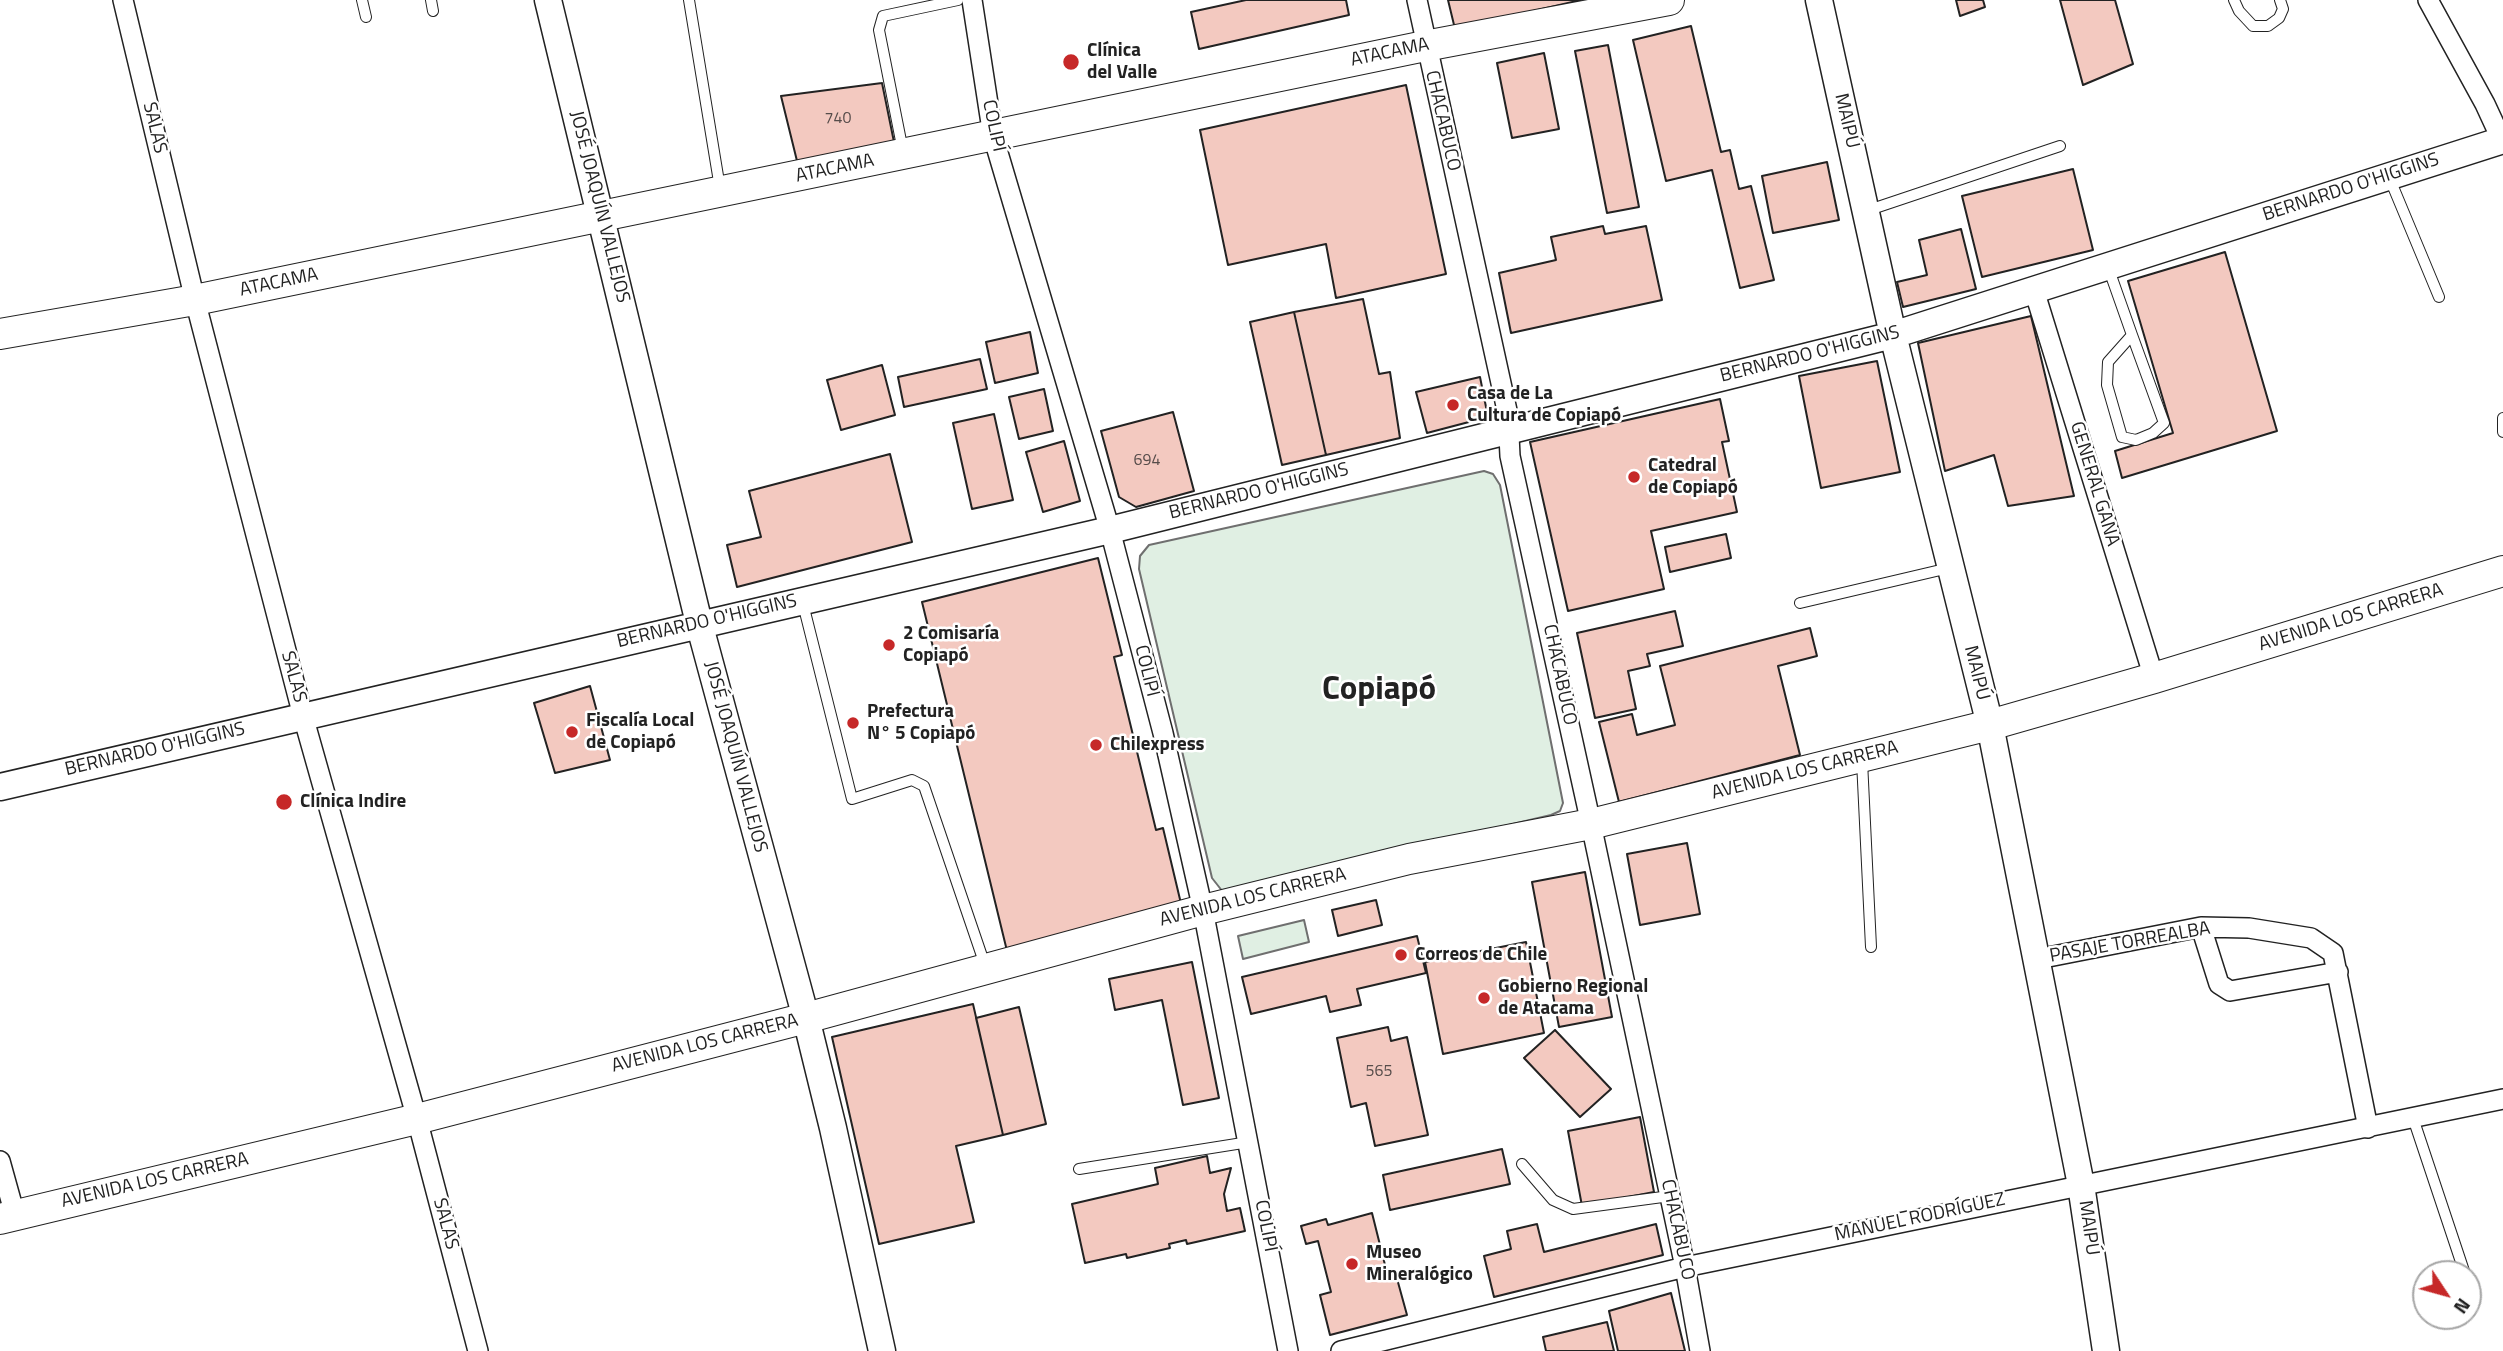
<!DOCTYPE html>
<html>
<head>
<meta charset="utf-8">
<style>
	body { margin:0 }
	#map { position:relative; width:2503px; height:1351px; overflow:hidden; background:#fff; font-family:"Titillium Web",sans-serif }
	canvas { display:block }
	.north { position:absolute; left:2412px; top:1260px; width:70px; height:70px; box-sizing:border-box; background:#fff; border:2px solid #a7a7a7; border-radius:50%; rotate:126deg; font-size:19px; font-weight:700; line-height:28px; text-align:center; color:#222 }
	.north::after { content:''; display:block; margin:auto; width:24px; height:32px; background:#c62828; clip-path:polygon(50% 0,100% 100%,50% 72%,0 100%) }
</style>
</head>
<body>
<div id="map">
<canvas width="2503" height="1351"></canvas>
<div class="north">N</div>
</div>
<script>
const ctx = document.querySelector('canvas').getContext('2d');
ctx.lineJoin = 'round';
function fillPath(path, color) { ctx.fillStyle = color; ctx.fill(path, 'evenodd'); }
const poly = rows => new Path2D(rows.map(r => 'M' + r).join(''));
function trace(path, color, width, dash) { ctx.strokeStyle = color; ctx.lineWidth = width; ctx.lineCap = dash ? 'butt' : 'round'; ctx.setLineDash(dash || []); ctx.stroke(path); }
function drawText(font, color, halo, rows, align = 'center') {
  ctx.font = font + ' "Titillium Web",sans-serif'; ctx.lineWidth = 5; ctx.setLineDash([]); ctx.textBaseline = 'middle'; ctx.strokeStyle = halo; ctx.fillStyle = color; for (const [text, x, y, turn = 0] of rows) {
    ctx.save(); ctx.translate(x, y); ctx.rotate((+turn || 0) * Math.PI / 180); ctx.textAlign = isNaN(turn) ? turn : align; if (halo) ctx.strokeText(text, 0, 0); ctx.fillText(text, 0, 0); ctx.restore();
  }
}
const green = poly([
	[1484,471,1493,474,1500,485,1563,803,1560,811,1551,815,1223,892,1212,878,1139,569,1140,556,1149,545,1484,471],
	[1304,920,1309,942,1243,959,1238,936,1304,920]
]);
fillPath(green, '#e0efe3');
trace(green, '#6f6f6f', 2);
const building = poly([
	[1246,0,1346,0,1349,15,1199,49,1191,12,1246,0],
	[1448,0,1581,0,1455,29,1448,0],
	[1956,0,1983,0,1985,7,1960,16,1956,0],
	[2060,0,2115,0,2133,64,2083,85,2060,0],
	[1691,26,1721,152,1730,150,1739,189,1751,186,1774,280,1740,288,1712,170,1666,181,1633,40,1691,26],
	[1608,45,1639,207,1607,213,1575,51,1608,45],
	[1544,53,1559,129,1512,138,1497,63,1544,53],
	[882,83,894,142,798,165,781,96,882,83],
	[1406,85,1446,274,1336,298,1326,244,1228,265,1200,130,1406,85],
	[1827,162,1839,220,1773,233,1762,176,1827,162],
	[2073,169,2093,250,1982,277,1962,196,2073,169],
	[1603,226,1605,234,1646,226,1662,300,1511,333,1499,273,1556,260,1551,237,1603,226],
	[1961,229,1976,289,1903,307,1897,282,1927,275,1919,240,1961,229],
	[2225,252,2277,431,2122,478,2115,451,2173,433,2128,281,2225,252],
	[1363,299,1379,374,1390,372,1400,438,1326,455,1294,312,1363,299],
	[1294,312,1326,455,1282,465,1250,322,1294,312],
	[2031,316,2074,496,2008,506,1994,455,1945,471,1918,343,2031,316],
	[1030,332,1038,373,995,383,986,342,1030,332],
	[980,359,987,389,904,407,898,377,980,359],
	[1877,361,1900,472,1821,488,1799,376,1877,361],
	[882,365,895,415,841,430,827,380,882,365],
	[1480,377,1488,417,1427,433,1416,392,1480,377],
	[1044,389,1053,431,1019,439,1009,397,1044,389],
	[1720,399,1729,441,1722,442,1737,512,1651,531,1664,589,1568,611,1530,442,1720,399],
	[1173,412,1194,491,1136,507,1119,497,1101,431,1173,412],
	[994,414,1013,500,972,509,953,423,994,414],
	[1064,441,1080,501,1043,512,1026,452,1064,441],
	[890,454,912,542,737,587,727,545,761,537,749,491,890,454],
	[1726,534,1731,558,1670,572,1665,547,1726,534],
	[1098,558,1122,655,1114,657,1156,830,1163,828,1183,912,1008,955,922,602,1098,558],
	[1675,611,1683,646,1647,654,1650,666,1628,671,1636,709,1595,718,1577,633,1675,611],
	[1810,628,1817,656,1778,666,1800,755,1619,802,1599,722,1632,714,1637,735,1675,725,1660,666,1810,628],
	[590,686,610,760,555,773,534,703,590,686],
	[1687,843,1700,914,1640,925,1627,854,1687,843],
	[1585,872,1612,1017,1559,1027,1532,882,1585,872],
	[1376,900,1382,925,1338,936,1332,910,1376,900],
	[1417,936,1426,973,1357,989,1361,1005,1330,1012,1326,996,1251,1014,1242,977,1417,936],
	[1526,942,1544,1033,1443,1054,1425,962,1526,942],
	[1192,962,1219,1098,1183,1105,1162,1000,1115,1010,1109,979,1192,962],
	[973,1004,1003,1135,956,1146,974,1222,879,1244,832,1037,973,1004],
	[1019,1007,1046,1124,1003,1135,976,1018,1019,1007],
	[1388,1027,1391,1041,1407,1037,1428,1135,1375,1146,1366,1103,1351,1107,1337,1038,1388,1027],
	[1555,1030,1611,1089,1580,1117,1524,1058,1555,1030],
	[1640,1117,1654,1192,1582,1206,1568,1131,1640,1117],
	[1502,1149,1510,1184,1390,1210,1383,1175,1502,1149],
	[1207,1156,1210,1173,1231,1168,1224,1194,1227,1211,1240,1208,1245,1231,1187,1244,1186,1240,1169,1244,1170,1248,1127,1258,1126,1254,1085,1263,1072,1204,1158,1184,1155,1168,1207,1156],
	[1372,1213,1388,1277,1396,1275,1407,1315,1330,1335,1320,1295,1331,1292,1318,1241,1306,1244,1301,1226,1326,1219,1328,1225,1372,1213],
	[1537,1224,1544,1252,1656,1224,1663,1255,1494,1297,1484,1256,1511,1249,1507,1231,1537,1224],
	[1671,1293,1685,1351,1618,1351,1609,1311,1671,1293],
	[1607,1322,1614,1351,1546,1351,1543,1337,1607,1322]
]);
fillPath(building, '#f3c9c0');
trace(building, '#222', 2);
const lane = poly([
	[362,0,366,17],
	[431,0,433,11],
	[689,0,720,188],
	[2234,0,2239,11,2253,26,2268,26,2279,18,2283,9,2280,0],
	[903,151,879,30,883,16,958,0],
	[2389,177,2439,297],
	[1866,211,2060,146],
	[2108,267,2132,335,2164,423,2153,433,2136,440,2122,437,2107,385,2108,362,2132,335],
	[2503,418,2503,432],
	[1800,603,1949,568],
	[803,604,852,799,912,780,924,786,985,965],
	[1862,761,1871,947],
	[2413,1118,2465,1274],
	[1522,1164,1553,1200,1573,1209,1670,1196],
	[1079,1169,1249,1142]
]);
const street = poly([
	[123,0,195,300,303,716,417,1119,478,1351],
	[972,0,993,136,1110,530,1163,733,1203,910,1288,1351],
	[1417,0,1508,415,1510,456,1591,824,1685,1267,1700,1351],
	[2428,0,2485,104,2503,143],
	[2034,290,2154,678],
	[2201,927,2219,984,2230,991,2338,972],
	[2038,959,2201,927,2249,928,2311,938,2333,953,2368,1128],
	[0,1161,15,1215],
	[1341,1351,1685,1267,2503,1099]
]);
const secondary = poly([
	[548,0,699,623,806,1018,833,1128,882,1351],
	[1819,0,1893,335,1990,725,2081,1185,2106,1351],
	[0,787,1110,530,1893,335,2503,140]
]);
const primary = poly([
	[0,334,195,300,1425,46,1669,0],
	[0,1219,417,1119,806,1018,1203,910,1409,859,1591,824,1990,725,2154,678,2503,571]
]);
trace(lane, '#222', 12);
trace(street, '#222', 22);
trace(secondary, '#222', 29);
trace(primary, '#222', 32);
trace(lane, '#fff', 10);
trace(street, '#fff', 19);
trace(secondary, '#fff', 26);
trace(primary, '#fff', 30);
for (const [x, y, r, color] of [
	[1071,62,9,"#c62828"],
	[1453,405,7,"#c62828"],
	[1634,477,7,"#c62828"],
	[889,645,7,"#c62828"],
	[853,723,7,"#c62828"],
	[572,732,7,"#c62828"],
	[1096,745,7,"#c62828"],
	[284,802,9,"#c62828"],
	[1401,955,7,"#c62828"],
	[1484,998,7,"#c62828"],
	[1352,1264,7,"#c62828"]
]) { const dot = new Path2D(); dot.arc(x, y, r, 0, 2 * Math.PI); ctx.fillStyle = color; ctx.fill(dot); trace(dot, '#fff', 2.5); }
drawText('16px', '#564c4a', null, [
	["740",838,119],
	["694",1147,461],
	["565",1379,1072]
]);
drawText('bold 19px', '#222', '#fff', [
	["Clínica",1087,51],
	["del Valle",1087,73],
	["Casa de La",1467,394],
	["Cultura de Copiapó",1467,416],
	["Catedral",1648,466],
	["de Copiapó",1648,488],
	["2 Comisaría",903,634],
	["Copiapó",903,656],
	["Prefectura",867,712],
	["N° 5 Copiapó",867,734],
	["Fiscalía Local",586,721],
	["de Copiapó",586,743],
	["Chilexpress",1110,745],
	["Clínica Indire",300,802],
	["Correos de Chile",1415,955],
	["Gobierno Regional",1498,987],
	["de Atacama",1498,1009],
	["Museo",1366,1253],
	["Mineralógico",1366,1275]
], 'left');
drawText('19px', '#222', '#fff', [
	["ATACAMA",1390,53,-12],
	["CHACABUCO",1442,121,77],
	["MAIPÚ",1846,121,77],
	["COLIPÍ",993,126,78],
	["SALAS",154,128,77],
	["ATACAMA",835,169,-12],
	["BERNARDO O'HIGGINS",2351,188,-18],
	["JOSÉ JOAQUÍN VALLEJOS",599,207,76],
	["ATACAMA",279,283,-12],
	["BERNARDO O'HIGGINS",1810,355,-14],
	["GENERAL GANA",2094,484,73],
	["BERNARDO O'HIGGINS",1259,492,-14],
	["AVENIDA LOS CARRERA",2351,618,-17],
	["BERNARDO O'HIGGINS",707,622,-13],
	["COLIPÍ",1146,671,76],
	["MAIPÚ",1976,673,76],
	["CHACABUCO",1559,675,78],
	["SALAS",293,677,75],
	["BERNARDO O'HIGGINS",155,750,-13],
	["JOSÉ JOAQUÍN VALLEJOS",735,757,75],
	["AVENIDA LOS CARRERA",1805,771,-14],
	["AVENIDA LOS CARRERA",1253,898,-14],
	["PASAJE TORREALBA",2130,943,-10],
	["AVENIDA LOS CARRERA",705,1044,-14],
	["AVENIDA LOS CARRERA",155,1181,-13],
	["MANUEL RODRÍGUEZ",1920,1218,-12],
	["SALAS",445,1224,75],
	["COLIPÍ",1265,1226,79],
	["MAIPÚ",2088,1228,82],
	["CHACABUCO",1677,1230,78]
]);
drawText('bold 33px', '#222', '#fff', [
	["Copiapó",1379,691]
]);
</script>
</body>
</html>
